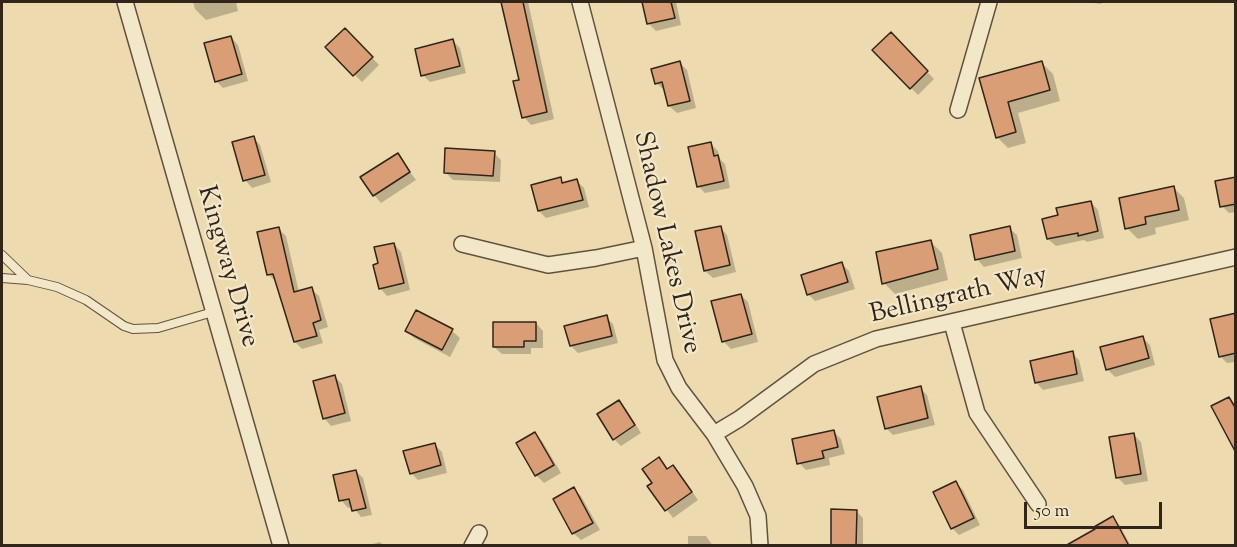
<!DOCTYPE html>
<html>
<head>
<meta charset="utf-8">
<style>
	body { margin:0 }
	#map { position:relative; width:1237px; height:547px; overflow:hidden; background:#eddaae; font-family:"Sorts Mill Goudy",serif }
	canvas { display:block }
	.frame { position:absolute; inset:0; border:3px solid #312418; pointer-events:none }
	.scale { position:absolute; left:1024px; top:502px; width:138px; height:27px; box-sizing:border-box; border:3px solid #312418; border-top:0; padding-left:8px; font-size:18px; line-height:21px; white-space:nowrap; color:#312418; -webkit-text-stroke:4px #f3e7ca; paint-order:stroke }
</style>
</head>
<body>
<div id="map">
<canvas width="1237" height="547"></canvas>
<div class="frame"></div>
<div class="scale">50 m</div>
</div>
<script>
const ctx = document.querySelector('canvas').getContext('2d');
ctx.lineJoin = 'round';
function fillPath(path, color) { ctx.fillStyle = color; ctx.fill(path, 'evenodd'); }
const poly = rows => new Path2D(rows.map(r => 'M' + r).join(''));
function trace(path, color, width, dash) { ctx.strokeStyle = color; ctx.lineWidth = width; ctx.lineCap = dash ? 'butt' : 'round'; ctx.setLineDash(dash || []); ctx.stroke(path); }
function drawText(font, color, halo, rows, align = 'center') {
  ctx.font = font + ' "Sorts Mill Goudy",serif'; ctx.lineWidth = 4.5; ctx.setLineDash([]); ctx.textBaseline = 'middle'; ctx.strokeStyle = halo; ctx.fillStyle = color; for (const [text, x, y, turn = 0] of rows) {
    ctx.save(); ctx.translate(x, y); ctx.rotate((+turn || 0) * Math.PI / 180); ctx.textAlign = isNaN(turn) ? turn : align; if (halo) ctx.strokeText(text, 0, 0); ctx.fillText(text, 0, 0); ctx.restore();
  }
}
fillPath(poly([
	[193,2,236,2,238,11,206,20,195,9],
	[503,2,528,2,554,119,531,125,524,117,521,81],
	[644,2,676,2,681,25,656,31,649,24],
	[1086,2,1102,2,1101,4],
	[345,30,379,65,362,82,327,47],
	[891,34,934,79,918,95,874,50],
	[231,37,238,45,248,81,223,88,216,81],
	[453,41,460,48,466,73,430,82,423,75],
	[680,63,687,70,696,108,677,113,669,106,666,90,664,90,656,83],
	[1042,63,1053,74,1060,101,1018,113,1026,143,1008,148,997,137,981,80],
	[253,137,260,145,271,182,252,188,245,180],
	[710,143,718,151,720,159,725,164,730,188,705,193,698,186],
	[494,153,501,160,500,182,453,180,445,172],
	[397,155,416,180,381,203,374,195],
	[1236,178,1236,212,1229,213,1222,206],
	[560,179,565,184,577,181,584,188,589,207,546,218,539,211],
	[1173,187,1184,198,1189,220,1155,228,1156,234,1138,239,1127,228],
	[1091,202,1098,210,1104,238,1087,242,1084,240,1056,246,1048,239,1060,217],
	[720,227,727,235,736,272,713,278,705,271],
	[1009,228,1017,235,1022,258,984,267,977,259],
	[279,229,286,236,299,292,311,289,319,296,328,327,319,330,323,343,302,349,295,342,276,282,268,274],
	[931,242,942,253,948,280,895,294,884,283],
	[394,244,401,252,410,290,387,296,380,288,380,264],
	[842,264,849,271,855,289,815,301,808,294],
	[741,295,748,302,758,342,731,349,723,341],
	[416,312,452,331,460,338,450,357,414,338,407,331],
	[1236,315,1236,362,1227,363,1220,356],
	[606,317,613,324,618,343,578,353,571,346],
	[536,323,543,331,543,348,531,348,531,354,502,354,494,347],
	[1143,338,1150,345,1155,365,1115,377,1107,369],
	[1072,353,1079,360,1084,381,1043,390,1036,382],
	[335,377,342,384,351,421,331,426,324,418],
	[920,388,927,395,935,425,893,435,886,428],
	[619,402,626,409,641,433,621,446,614,439],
	[834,432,841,439,845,454,829,458,830,465,806,470,799,463],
	[535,433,542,441,561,473,544,483,536,475,518,443],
	[1133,434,1141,442,1148,481,1125,485,1117,477],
	[435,445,442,452,447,473,418,480,411,473],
	[659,459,668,470,673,467,680,474,698,500,673,518,649,486,654,483],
	[356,471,363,478,372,515,361,517,353,507,348,508,341,500],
	[956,483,963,490,980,525,959,535,952,528],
	[574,489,581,496,600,530,581,540,573,533,555,500],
	[856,511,863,518,863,546,832,546],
	[1113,518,1120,526,1131,546,1068,546,1097,530],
	[688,536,706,536,713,546,688,546],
	[380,542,384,546,365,546]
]), '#0003');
const building = poly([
	[501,2,523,2,547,112,522,118,513,81,519,80,501,2],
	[642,2,671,2,675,18,647,24,642,2],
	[345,28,373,57,353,76,325,47,345,28],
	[891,32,928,71,910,89,872,50,891,32],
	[231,36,242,74,215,82,204,43,231,36],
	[453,39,460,66,421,76,415,49,453,39],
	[680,61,690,101,668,106,662,82,655,84,651,69,680,61],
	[1042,61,1050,90,1008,102,1016,132,996,138,979,78,1042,61],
	[254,136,265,175,243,181,232,142,254,136],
	[711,142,714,156,718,155,724,181,697,187,688,147,711,142],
	[445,148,495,151,493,176,444,173,445,148],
	[398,153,410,172,373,196,360,177,398,153],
	[561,177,562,183,577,179,583,200,538,211,531,185,561,177],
	[1236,177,1236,204,1220,207,1215,181,1236,177],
	[1174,186,1179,210,1145,217,1146,224,1125,229,1119,198,1174,186],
	[1091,201,1098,231,1078,236,1078,233,1047,239,1042,219,1058,215,1056,208,1091,201],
	[721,226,730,265,704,271,695,231,721,226],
	[1010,226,1015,251,975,260,970,235,1010,226],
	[279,227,294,292,312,287,321,320,313,323,317,336,294,342,273,274,267,275,257,232,279,227],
	[931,240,938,269,882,284,876,252,931,240],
	[394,243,404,283,379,289,373,265,378,263,374,247,394,243],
	[842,262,848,282,807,295,801,275,842,262],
	[741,294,752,334,722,342,711,301,741,294],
	[416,310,453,329,442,350,405,331,416,310],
	[1236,313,1236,353,1219,357,1210,319,1236,313],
	[607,315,612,336,570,346,564,326,607,315],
	[493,322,536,322,536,341,524,341,524,347,493,347,493,322],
	[1143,336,1149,358,1106,370,1100,347,1143,336],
	[1073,351,1077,374,1035,383,1030,361,1073,351],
	[335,375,345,413,323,419,313,381,335,375],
	[921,386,928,418,885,429,877,397,921,386],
	[1229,397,1236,409,1236,453,1211,406,1229,397],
	[619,400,635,425,613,440,597,414,619,400],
	[834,430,838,447,822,451,824,458,797,464,792,439,834,430],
	[535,432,554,465,535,476,516,443,535,432],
	[1134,433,1141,474,1116,478,1109,437,1134,433],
	[435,443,441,465,410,474,403,451,435,443],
	[659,457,667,469,673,465,692,492,665,511,647,486,652,483,642,469,659,457],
	[356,470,366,508,352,511,349,499,339,501,333,475,356,470],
	[956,481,974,518,951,529,933,492,956,481],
	[574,487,593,523,572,534,553,499,574,487],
	[831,509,857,510,856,546,831,546,831,509],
	[1113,516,1129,546,1065,546,1095,529,1094,527,1113,516]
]);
fillPath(building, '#d99e76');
trace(building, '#312418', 1.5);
const service = poly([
	[2,255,28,280],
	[2,278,28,280,57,287,86,300,124,326,133,329,158,328,213,312]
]);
const minor = poly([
	[125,2,281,546],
	[580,2,644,248,665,360,679,388,714,434,745,486,758,516,760,546],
	[958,110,989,2],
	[462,244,548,265,596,258,644,248],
	[952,323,977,413,1038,504],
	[714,434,739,419,814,364,876,339,1236,257],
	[472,546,479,533]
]);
trace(service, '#60523e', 10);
trace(minor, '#60523e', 18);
trace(service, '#f3e7ca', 8);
trace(minor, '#f3e7ca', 15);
drawText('26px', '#312418', '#f3e7ca', [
	["Shadow Lakes Drive",665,243,77],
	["Kingway Drive",226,267,74],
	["Bellingrath Way",959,297,-13]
]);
</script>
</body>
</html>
